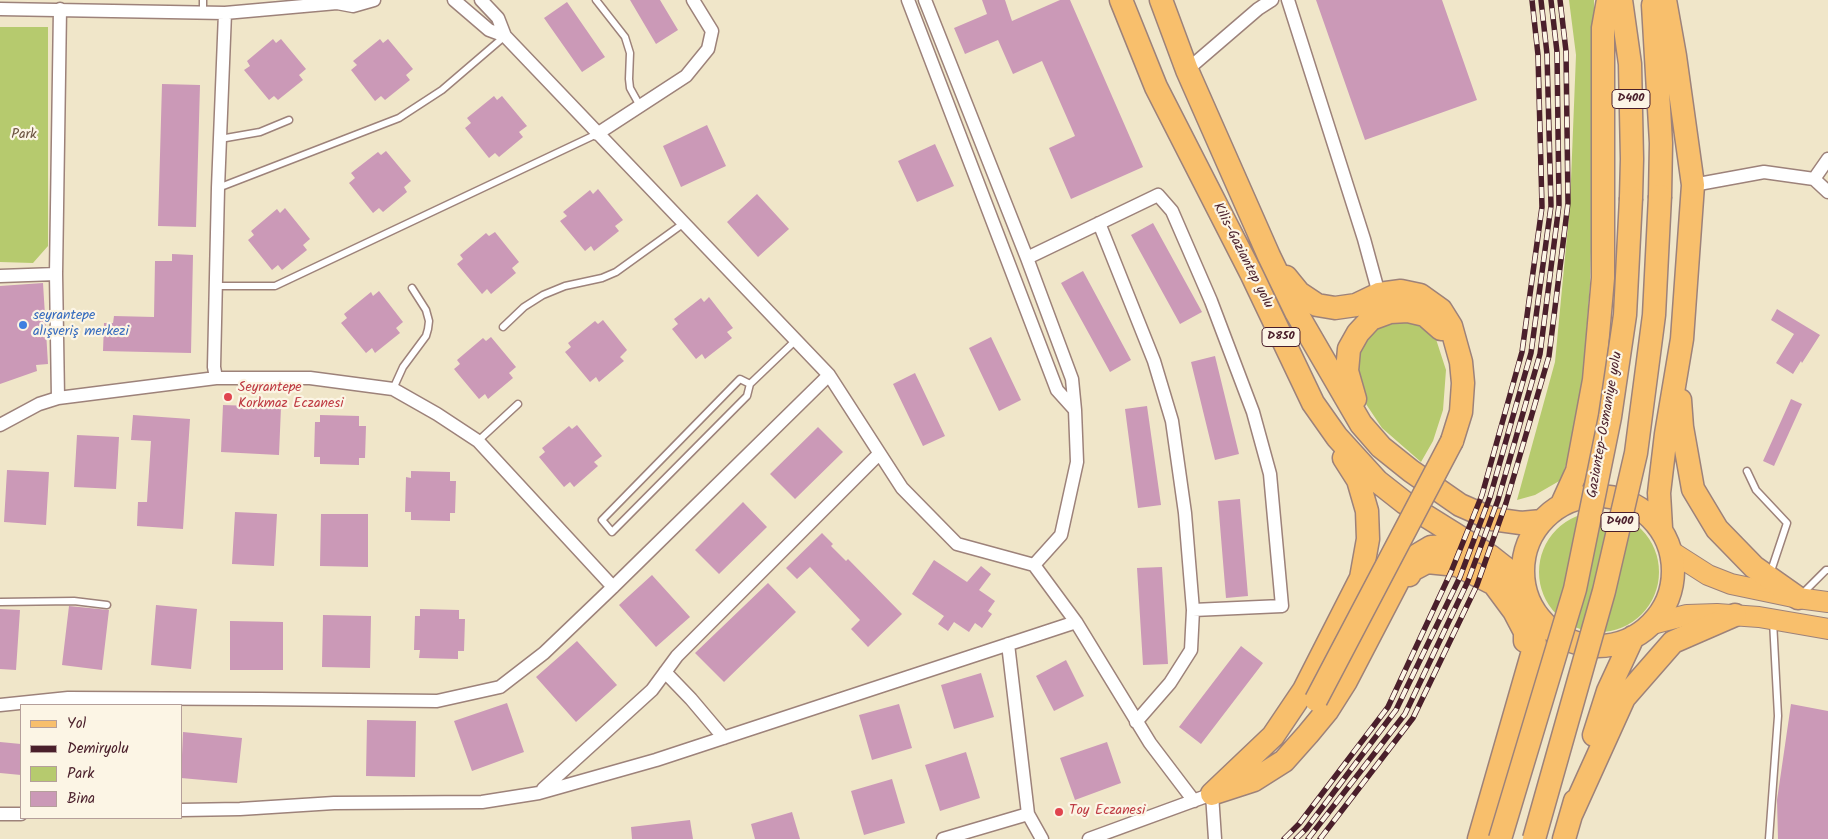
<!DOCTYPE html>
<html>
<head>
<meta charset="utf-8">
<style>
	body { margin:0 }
	#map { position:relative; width:1828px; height:839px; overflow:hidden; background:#f0e6c9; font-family:Kalam,sans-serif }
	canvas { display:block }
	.legend { position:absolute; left:20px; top:704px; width:162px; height:115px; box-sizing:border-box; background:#fcf5e5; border:1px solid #b59f9b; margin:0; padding:6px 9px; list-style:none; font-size:15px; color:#4a1f2b }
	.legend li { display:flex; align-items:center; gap:10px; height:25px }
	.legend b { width:25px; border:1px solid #b59f9b }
</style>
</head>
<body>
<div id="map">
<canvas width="1828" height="839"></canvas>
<ul class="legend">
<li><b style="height:6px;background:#f8bf6c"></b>Yol</li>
<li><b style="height:6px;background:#4a1f2b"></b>Demiryolu</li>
<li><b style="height:14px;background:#b6ca6e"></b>Park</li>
<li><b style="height:14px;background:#cb99b7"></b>Bina</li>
</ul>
</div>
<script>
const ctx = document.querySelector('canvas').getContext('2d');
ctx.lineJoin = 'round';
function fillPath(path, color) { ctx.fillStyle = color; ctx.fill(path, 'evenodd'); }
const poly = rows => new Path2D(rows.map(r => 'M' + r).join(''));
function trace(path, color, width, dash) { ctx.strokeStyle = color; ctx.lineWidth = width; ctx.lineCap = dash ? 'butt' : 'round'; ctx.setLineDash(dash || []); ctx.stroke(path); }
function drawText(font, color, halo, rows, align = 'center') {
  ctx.font = font + ' Kalam,sans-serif'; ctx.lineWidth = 4.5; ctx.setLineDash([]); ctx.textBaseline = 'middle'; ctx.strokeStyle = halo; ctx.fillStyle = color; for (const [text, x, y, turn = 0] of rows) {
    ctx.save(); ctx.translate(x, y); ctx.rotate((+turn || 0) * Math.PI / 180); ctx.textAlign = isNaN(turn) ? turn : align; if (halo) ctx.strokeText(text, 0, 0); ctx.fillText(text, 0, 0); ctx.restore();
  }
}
fillPath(poly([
	[1569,0,1594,0,1594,151,1590,284,1583,376,1573,442,1561,480,1535,495,1517,500,1555,362,1570,205,1576,55],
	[0,27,48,27,48,246,33,263,0,262],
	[1392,321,1414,323,1435,336,1446,370,1443,410,1433,441,1421,462,1382,428,1356,389,1354,356,1368,333],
	'1539 572a60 60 0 1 1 120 0a60 60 0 1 1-120 0Z'
]), '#b6ca6e');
fillPath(poly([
	[630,0,660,0,678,30,656,44],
	[982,0,1005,0,1012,21,1060,0,1070,0,1143,167,1071,199,1049,148,1075,136,1042,61,1013,74,998,40,965,54,954,28,987,14],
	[1316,0,1442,0,1477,100,1365,140],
	[567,2,605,57,582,72,544,18],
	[273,39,276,43,281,39,306,69,299,75,303,80,278,100,274,96,269,100,244,70,250,66,247,61],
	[380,39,383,43,388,39,413,69,406,75,410,80,385,100,381,96,375,101,351,70,357,65,353,61],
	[162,84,200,85,196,227,158,226],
	[494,96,497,100,502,96,527,126,519,132,523,137,499,157,495,153,489,158,465,128,471,123,467,118],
	[707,125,726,166,681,187,663,146],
	[935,144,954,186,917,202,898,161],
	[386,151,411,181,404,187,407,192,383,212,379,208,373,213,349,183,355,178,351,173,378,152,381,155],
	[598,189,623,220,615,226,619,231,594,251,591,246,585,251,560,221,567,216,563,212,590,190,593,194],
	[757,194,789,229,758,257,727,222],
	[285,208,310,239,303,245,307,250,282,270,278,265,272,270,248,240,254,235,251,231,277,209,280,213],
	[1153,223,1202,312,1180,324,1131,235],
	[495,232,519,262,512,268,516,273,491,294,487,289,482,294,457,264,463,259,460,255,486,233,489,236],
	[172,254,193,255,191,353,103,351,104,323,113,323,114,316,154,317,155,261,172,261],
	[1083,271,1131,360,1110,372,1061,283],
	[43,283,48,364,36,365,37,371,0,384,0,286],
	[379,291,403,322,396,328,400,333,375,353,372,348,366,353,341,323,347,318,344,314,371,292,373,296],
	[709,297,733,328,727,332,732,338,705,359,702,354,696,359,672,329,678,324,674,319,701,298,704,302],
	[1777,309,1820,335,1802,363,1801,361,1793,374,1776,363,1794,334,1771,320],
	[603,320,627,350,620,357,624,361,599,382,596,377,590,382,565,352,571,347,568,343,595,321,598,324],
	[491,337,516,367,509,373,513,378,488,399,485,394,479,399,454,369,460,364,457,360,483,338,486,341],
	[991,337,1021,400,999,411,969,348],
	[1215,356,1239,454,1215,460,1191,362],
	[915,373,945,436,923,446,893,384],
	[1791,399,1802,404,1774,466,1763,461],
	[223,405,281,407,279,455,221,452],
	[1147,406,1161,505,1138,508,1125,409],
	[133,415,190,419,183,529,137,526,138,502,147,502,151,441,131,440],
	[320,415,359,416,359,426,366,426,365,458,359,458,359,465,320,464,320,457,314,457,315,422,320,422],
	[577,425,602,456,594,462,598,466,574,487,570,482,564,487,539,457,545,452,542,448,569,426,572,429],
	[818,427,843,452,795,499,770,474],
	[77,435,119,437,116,489,74,487],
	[7,470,49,472,46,525,4,522],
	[411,471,450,472,450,481,456,481,455,513,450,513,450,521,411,520,411,512,405,512,406,477,411,478],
	[1240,499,1248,596,1226,598,1218,501],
	[743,502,767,527,719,574,695,550],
	[235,512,277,514,274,566,232,564],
	[321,514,368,514,368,567,320,566],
	[822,533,833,544,831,546,846,561,848,559,902,614,868,647,851,629,860,620,810,567,797,579,786,568],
	[934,560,967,582,981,566,991,574,979,590,995,601,988,611,992,614,982,628,975,623,969,632,954,622,948,631,938,624,944,616,912,594],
	[1162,567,1168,664,1143,665,1137,568],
	[652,575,690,617,656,647,619,605],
	[768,583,796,612,724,682,695,653],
	[156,605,197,609,191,669,151,665],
	[69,606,109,610,102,670,62,665],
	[0,609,20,610,16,670,0,669],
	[420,609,459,610,459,619,465,619,464,651,458,651,458,659,419,658,420,650,414,650,415,616,420,616],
	[323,615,371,616,370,668,322,667],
	[230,621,283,622,283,670,230,670],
	[577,641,617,685,576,722,536,677],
	[1241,646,1263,663,1201,744,1179,727],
	[1066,660,1084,696,1054,711,1036,676],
	[981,673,994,717,954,729,941,685],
	[507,703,524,752,472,771,454,721],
	[899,704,912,748,872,760,859,715],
	[1791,704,1828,711,1828,839,1778,839,1777,800],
	[367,720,416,721,415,777,366,776],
	[183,732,242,738,237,783,181,778],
	[0,742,21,744,21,775,0,773],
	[1107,742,1121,783,1075,800,1060,758],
	[966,752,980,798,940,811,925,765],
	[892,779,905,823,864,835,851,791],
	[792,812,800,839,755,839,751,824],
	[690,820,693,839,632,839,631,827]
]), '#cb99b7');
const lane = poly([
	[596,0,625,37,630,53,629,79,630,88,640,106],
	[203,12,203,0],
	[220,139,260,132,289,120],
	[218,188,399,118,442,90,505,36],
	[215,286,275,286,597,134],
	[503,327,524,307,543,295,565,286,602,278,616,272,684,223],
	[750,384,740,379,602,520,612,532,747,396,750,384,796,340],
	[393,389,403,367,426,336,428,329,429,321,426,310,412,288],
	[478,441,518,404],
	[1747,471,1756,490,1787,523,1770,574],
	[1802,594,1826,570,1828,570],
	[0,602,74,601,107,605],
	[1769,839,1778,716,1773,621]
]);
const street = poly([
	[454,0,489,30,505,36],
	[481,0,498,18,505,36,829,375,902,488,957,544,1034,565,1076,622,1150,743,1194,801],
	[908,0,1057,390,1075,410],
	[925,0,1027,258,1072,379,1075,410,1077,462,1061,535,1034,565],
	[1288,0,1364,239,1379,294],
	[0,9,225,13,337,3,353,6,374,0],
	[1187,70,1258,9,1272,0],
	[597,134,686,76,708,49,712,31,693,0],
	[1814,179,1828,159],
	[1693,185,1764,172,1814,179,1828,192],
	[1099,223,1154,361,1172,421,1185,513,1193,610,1191,650,1170,683,1136,722],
	[1027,258,1158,195,1172,211,1211,301,1253,412,1270,474,1282,606,1193,610],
	[0,276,56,274],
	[216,378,214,367,218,188,225,13],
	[58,398,216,378,310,378,393,389,437,414,478,441,613,587],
	[0,425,39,404,58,398,56,274,60,9],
	[1008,644,1028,814,1042,839],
	[665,672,691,699,724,738],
	[0,705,68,698,260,699,437,701,500,687,544,653,613,587,829,375],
	[543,789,652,690,677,656,879,454],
	[181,810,240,809,334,803,482,802,539,793,656,760,1076,622],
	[0,814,21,814],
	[943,839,1028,814],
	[1089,839,1212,794,1215,839]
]);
const primary = poly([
	[1672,552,1708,575,1731,584,1798,598,1828,602],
	[1652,624,1687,615,1717,614,1759,617,1828,629]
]);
const highway = poly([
	[1121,0,1156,87,1252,275,1313,403,1337,437,1377,481,1405,503,1490,556,1509,571,1530,604,1535,644,1479,839],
	[1161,0,1187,70,1269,256,1296,312,1361,424,1381,447,1411,471,1460,505,1492,519,1521,523,1542,521],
	[1621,0,1630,64,1632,159,1631,198],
	[1653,5,1661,143,1660,196],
	[1286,277,1299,293,1317,305,1335,308,1356,305,1379,294,1401,291,1420,295,1441,310,1451,326,1461,362,1463,383,1461,412,1452,441],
	[1355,399,1347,371,1349,349,1358,333,1371,319,1390,312,1408,311,1425,315,1441,329],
	[1680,400,1682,427,1693,489,1717,529,1754,567,1798,598],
	'1523 571a75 75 0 1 1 150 0a75 75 0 1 1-150 0Z',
	[1562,504,1577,471,1594,380,1603,278,1603,28,1608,0],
	[1661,528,1659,493,1666,434,1682,339,1693,185,1675,56,1665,0],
	[1409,575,1412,570,1427,562,1457,565,1494,584,1514,611,1525,632,1525,641],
	[1594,735,1608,691,1633,637],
	[1217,792,1254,780,1284,761,1308,734,1327,711,1346,681,1409,560,1431,547,1451,546,1475,552],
	[1212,794,1273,736,1304,690,1361,578,1368,539,1367,511,1358,480,1344,458],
	[1571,815,1624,698,1673,642,1735,615],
	[1564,839,1575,801]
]);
trace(lane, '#9d827a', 9);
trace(street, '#9d827a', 15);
trace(primary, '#9d827a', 22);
trace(highway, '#9d827a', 25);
trace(lane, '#fff', 6);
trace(street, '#fff', 12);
trace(primary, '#f8bf6c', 20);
trace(highway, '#f8bf6c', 22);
const rail = poly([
	[1284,839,1299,824,1388,707,1451,572,1482,495,1522,352,1542,207,1538,55,1532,0],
	[1296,839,1306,829,1396,710,1460,577,1490,497,1531,353,1551,206,1547,54,1541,0],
	[1308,839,1405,714,1468,581,1498,500,1540,354,1559,205,1557,52,1551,0],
	[1320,839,1413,718,1477,585,1506,503,1549,356,1568,203,1566,51,1560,0]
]);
trace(rail, '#4a1f2b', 5.5);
trace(rail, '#fcf5e5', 4, [11]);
const highwayBridge = poly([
	[1316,700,1452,441],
	[1500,839,1575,589,1610,417,1625,315,1631,198],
	[1534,839,1604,591,1636,453,1654,315,1660,196]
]);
trace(highwayBridge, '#9d827a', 25, []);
trace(highwayBridge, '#f8bf6c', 22);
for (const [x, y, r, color] of [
	[23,325,5,"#3f7fe0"],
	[228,397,5,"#e0444e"],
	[1059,812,5,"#e0444e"]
]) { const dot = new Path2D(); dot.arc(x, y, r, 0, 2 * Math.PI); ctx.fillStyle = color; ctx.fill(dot); trace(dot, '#fcf5e5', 2); }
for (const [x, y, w] of [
	[1631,99,38],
	[1281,337,38],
	[1620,522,38]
]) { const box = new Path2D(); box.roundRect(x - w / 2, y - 9.5, w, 19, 4); ctx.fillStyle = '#fcf5e5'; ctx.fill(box); trace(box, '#4a1f2b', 1); }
drawText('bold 12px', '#4a1f2b', null, [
	["D400",1631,99],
	["D850",1281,337],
	["D400",1620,522]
]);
drawText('14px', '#6a523f', '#fcf5e5', [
	["Park",24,136]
]);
drawText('14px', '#4a1f2b', '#fcf5e5', [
	["Kilis-Gaziantep yolu",1242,256,63],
	["Gaziantep-Osmaniye yolu",1606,425,-80]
]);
drawText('14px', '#366cbe', '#fcf5e5', [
	["seyrantepe",33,317],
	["alışveriş merkezi",33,333]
], 'left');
drawText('14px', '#be3a42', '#fcf5e5', [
	["Seyrantepe",238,389],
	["Korkmaz Eczanesi",238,405],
	["Toy Eczanesi",1069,812]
], 'left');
</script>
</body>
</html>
